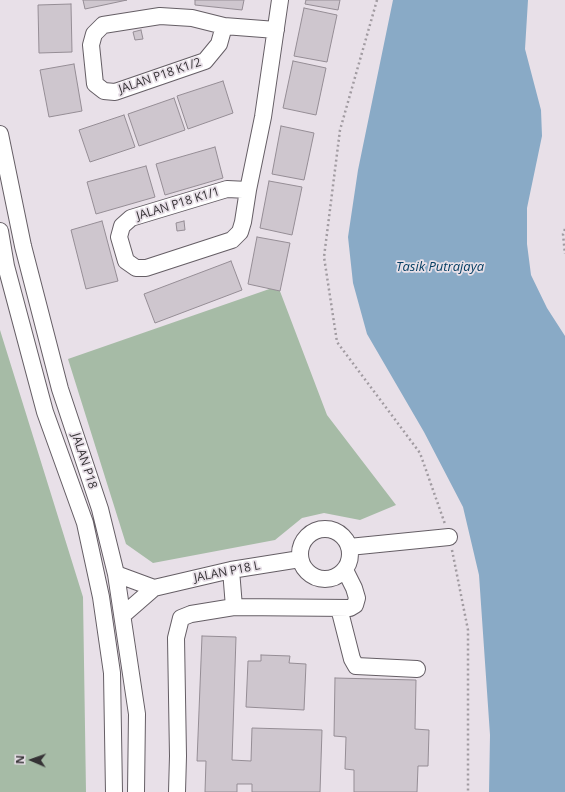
<!DOCTYPE html>
<html>
<head>
<meta charset="utf-8">
<style>
	body { margin:0 }
	#map { position:relative; width:565px; height:792px; overflow:hidden; background:#e8e0e8; font-family:"Open Sans",sans-serif }
	canvas { display:block }
	.north { position:absolute; left:12px; top:740px; width:40px; height:40px; -webkit-text-stroke:3px #e8e0e8; paint-order:stroke; rotate:272deg; font-size:11px; font-weight:700; line-height:16px; text-align:center; color:#353235 }
	.north::after { content:''; display:block; margin:auto; width:14px; height:18px; background:#353235; clip-path:polygon(50% 0,100% 100%,50% 72%,0 100%) }
</style>
</head>
<body>
<div id="map">
<canvas width="565" height="792"></canvas>
<div class="north">N</div>
</div>
<script>
const ctx = document.querySelector('canvas').getContext('2d');
ctx.lineJoin = 'round';
function fillPath(path, color) { ctx.fillStyle = color; ctx.fill(path, 'evenodd'); }
const poly = rows => new Path2D(rows.map(r => 'M' + r).join(''));
function trace(path, color, width, dash) { ctx.strokeStyle = color; ctx.lineWidth = width; ctx.lineCap = dash ? 'butt' : 'round'; ctx.setLineDash(dash || []); ctx.stroke(path); }
function drawText(font, color, halo, rows, align = 'center') {
  ctx.font = font + ' "Open Sans",sans-serif'; ctx.lineWidth = 3.5; ctx.setLineDash([]); ctx.textBaseline = 'middle'; ctx.strokeStyle = halo; ctx.fillStyle = color; for (const [text, x, y, turn = 0] of rows) {
    ctx.save(); ctx.translate(x, y); ctx.rotate((+turn || 0) * Math.PI / 180); ctx.textAlign = isNaN(turn) ? turn : align; if (halo) ctx.strokeText(text, 0, 0); ctx.fillText(text, 0, 0); ctx.restore();
  }
}
fillPath(poly([
	[278,286,327,415,396,505,360,520,324,513,302,518,275,540,153,563,126,544,68,359],
	[0,330,83,597,86,792,0,792]
]), '#a6bba6');
fillPath(poly([
	[393,0,528,0,525,49,541,110,542,136,527,208,527,244,531,275,547,308,565,336,565,792,489,792,490,735,479,575,463,507,424,432,367,334,353,283,348,237,358,170]
]), '#89aac6');
const building = poly([
	[83,0,127,0,85,9,83,0],
	[195,0,244,0,242,10,195,5,195,0],
	[306,0,340,0,338,10,305,4,306,0],
	[71,4,72,52,39,53,38,5,71,4],
	[304,8,337,15,327,62,294,56,304,8],
	[141,30,143,39,135,40,133,32,141,30],
	[293,61,326,68,316,115,283,108,293,61],
	[74,64,82,111,49,117,40,70,74,64],
	[223,81,233,113,188,129,177,96,223,81],
	[174,98,185,130,139,146,128,114,174,98],
	[124,115,135,147,90,162,79,130,124,115],
	[281,126,314,133,304,180,272,174,281,126],
	[215,147,223,178,165,195,156,164,215,147],
	[146,166,155,197,96,214,87,182,146,166],
	[269,181,302,187,292,235,260,228,269,181],
	[102,221,118,281,86,289,71,230,102,221],
	[184,221,185,230,177,231,176,223,184,221],
	[257,237,290,243,280,291,248,284,257,237],
	[231,261,242,290,155,323,144,294,231,261],
	[202,636,236,637,232,760,251,761,252,728,322,730,320,792,252,792,252,784,237,784,237,792,205,792,206,761,197,761,202,636],
	[261,655,290,656,289,663,306,664,304,710,246,707,248,661,261,661,261,655],
	[335,678,416,680,415,729,429,730,428,766,418,766,417,792,354,792,354,770,345,769,346,737,334,736,335,678]
]);
fillPath(building, '#cec6ce');
trace(building, '#958d95', 1);
const minor = poly([
	[224,26,219,44,205,61,115,92,104,91,95,84,91,45,94,34,103,25,160,16,192,18,224,26,276,30],
	[0,134,23,246,60,389,100,509,116,574,137,714,136,792],
	[248,190,227,189,131,218,122,226,119,237,126,261,136,268,146,268,232,240,240,232,243,222,248,190,263,117,280,0],
	[0,231,6,266,45,412,85,523,101,597,112,673,114,792],
	'300 554a25 25 0 1 1 50 0a25 25 0 1 1-50 0Z',
	[349,547,449,537],
	[231,570,234,607],
	[116,574,154,588],
	[339,608,352,659,356,666,417,669],
	[123,615,154,588,231,570,300,559],
	[177,792,178,756,176,638,181,618,191,614,234,607,350,608,355,605,357,598,354,588,345,570]
]);
trace(minor, '#655e65', 18);
trace(poly([
	[377,0,340,130,324,257,337,342,420,453,445,524],
	[565,229,563,234,565,254],
	[452,550,468,630,468,792]
]), '#a19ba1', 2.5, [2, 3]);
trace(minor, '#fff', 16);
drawText('12px', '#353235', '#e8e0e8', [
	["JALAN P18 K1/2",160,76,-19],
	["JALAN P18 K1/1",178,204,-17],
	["JALAN P18",84,461,72],
	["JALAN P18 L",227,572,-11]
]);
drawText('italic 13px', '#053e63', '#e8e0e8', [
	["Tasik Putrajaya",440,267]
]);
</script>
</body>
</html>
